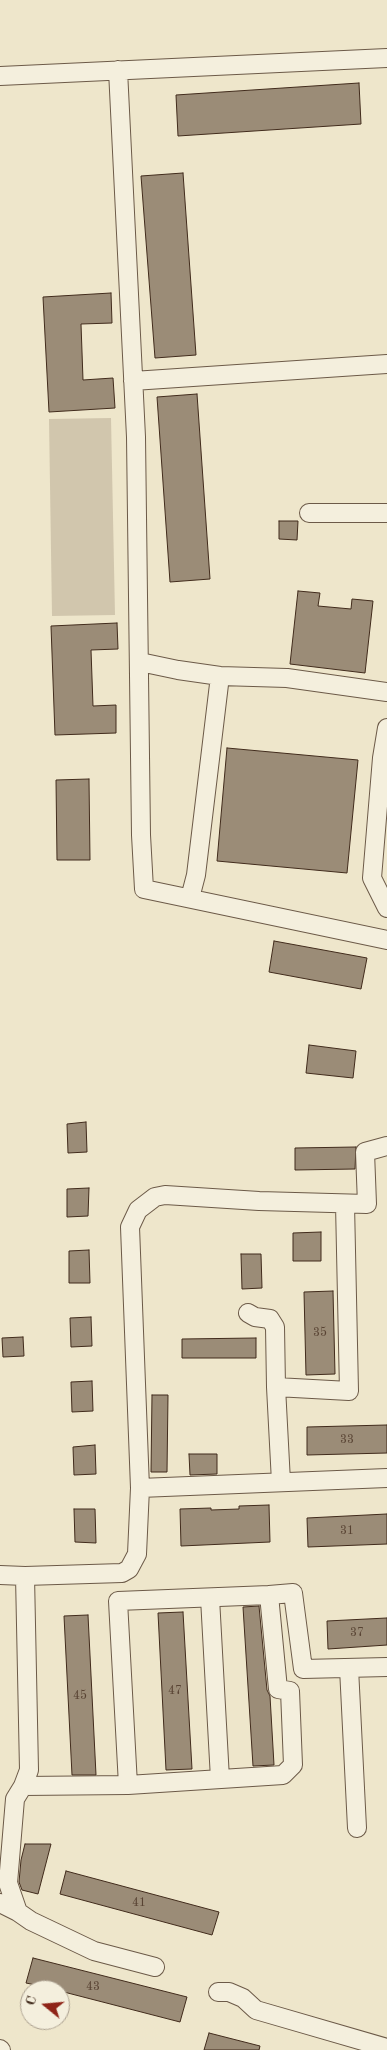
<!DOCTYPE html>
<html>
<head>
<meta charset="utf-8">
<style>
	body { margin:0 }
	#map { position:relative; width:387px; height:2050px; overflow:hidden; background:#eee6cb; font-family:"Old Standard TT",serif }
	canvas { display:block }
	.north { position:absolute; left:20px; top:1980px; width:50px; height:50px; box-sizing:border-box; background:#f4efdd; border:1px solid #aca190; border-radius:50%; rotate:287deg; font-size:14px; font-weight:700; line-height:20px; text-align:center; color:#412b1c }
	.north::after { content:''; display:block; margin:auto; width:18px; height:22px; background:#8f2418; clip-path:polygon(50% 0,100% 100%,50% 72%,0 100%) }
</style>
</head>
<body>
<div id="map">
<canvas width="387" height="2050"></canvas>
<div class="north">С</div>
</div>
<script>
const ctx = document.querySelector('canvas').getContext('2d');
ctx.lineJoin = 'round';
function fillPath(path, color) { ctx.fillStyle = color; ctx.fill(path, 'evenodd'); }
const poly = rows => new Path2D(rows.map(r => 'M' + r).join(''));
function trace(path, color, width, dash) { ctx.strokeStyle = color; ctx.lineWidth = width; ctx.lineCap = dash ? 'butt' : 'round'; ctx.setLineDash(dash || []); ctx.stroke(path); }
function drawText(font, color, halo, rows, align = 'center') {
  ctx.font = font + ' "Old Standard TT",serif'; ctx.lineWidth = 4; ctx.setLineDash([]); ctx.textBaseline = 'middle'; ctx.strokeStyle = halo; ctx.fillStyle = color; for (const [text, x, y, turn = 0] of rows) {
    ctx.save(); ctx.translate(x, y); ctx.rotate((+turn || 0) * Math.PI / 180); ctx.textAlign = isNaN(turn) ? turn : align; if (halo) ctx.strokeText(text, 0, 0); ctx.fillText(text, 0, 0); ctx.restore();
  }
}
fillPath(poly([
	[111,418,115,615,52,616,49,419]
]), '#d1c6ad');
const building = poly([
	[359,83,361,124,178,136,176,95,359,83],
	[183,173,196,355,155,358,141,176,183,173],
	[111,293,112,323,81,324,83,380,113,378,115,408,49,412,43,297,111,293],
	[197,394,210,579,170,582,157,397,197,394],
	[279,521,298,521,297,540,279,539,279,521],
	[298,591,320,593,318,606,351,609,352,599,373,601,365,673,290,664,298,591],
	[117,623,118,649,91,650,93,706,116,705,116,733,55,735,51,626,117,623],
	[227,748,358,760,347,873,217,861,227,748],
	[89,779,90,860,57,860,56,780,89,779],
	[274,941,367,958,361,989,269,972,274,941],
	[309,1045,356,1051,353,1078,306,1073,309,1045],
	[86,1122,87,1152,68,1153,67,1124,86,1122],
	[356,1147,355,1169,295,1170,295,1148,356,1147],
	[89,1188,88,1216,67,1217,67,1189,89,1188],
	[321,1232,321,1261,293,1261,293,1233,321,1232],
	[89,1250,90,1283,69,1283,69,1251,89,1250],
	[241,1254,261,1254,262,1288,242,1289,241,1254],
	[333,1291,335,1374,306,1375,304,1292,333,1291],
	[91,1317,92,1346,71,1347,70,1318,91,1317],
	[23,1337,24,1356,3,1357,2,1338,23,1337],
	[256,1338,256,1358,182,1358,182,1339,256,1338],
	[92,1381,93,1411,72,1412,71,1382,92,1381],
	[152,1395,168,1395,167,1472,151,1472,152,1395],
	[387,1425,387,1453,307,1455,307,1427,387,1425],
	[95,1445,96,1474,74,1475,73,1447,95,1445],
	[189,1454,217,1454,217,1474,190,1475,189,1454],
	[269,1505,270,1542,181,1546,180,1509,211,1508,211,1510,239,1509,239,1506,269,1505],
	[74,1509,95,1509,96,1543,75,1542,74,1509],
	[387,1514,387,1544,308,1547,307,1518,387,1514],
	[259,1606,267,1690,270,1696,274,1765,253,1766,243,1607,259,1606],
	[183,1612,192,1769,166,1770,158,1613,183,1612],
	[88,1615,96,1775,72,1775,64,1616,88,1615],
	[387,1618,387,1645,328,1649,327,1621,387,1618],
	[25,1844,51,1844,38,1894,22,1890,19,1882,21,1860,25,1844],
	[66,1871,219,1912,212,1935,60,1894,66,1871],
	[33,1958,187,1997,180,2022,60,1991,60,1990,26,1983,33,1958],
	[209,2033,260,2046,259,2050,204,2050,209,2033]
]);
fillPath(building, '#9b8c77');
trace(building, '#412b1c', 1);
const minor = poly([
	[118,70,136,437,141,835,144,889,387,940],
	[0,76,387,58],
	[133,381,387,364],
	[309,513,387,513],
	[140,662,178,670,220,676,287,678,387,692],
	[387,728,382,758,372,878,387,908],
	[190,898,196,875,220,676],
	[248,1313,255,1317,270,1319,275,1327,276,1387],
	[281,1482,276,1387,349,1391,345,1204],
	[140,1488,387,1478],
	[0,1575,25,1576,122,1573,129,1569,137,1554,140,1488,130,1227,138,1210,155,1197,165,1195,259,1201,367,1204,365,1152,387,1146],
	[269,1595,293,1593,303,1669,387,1667],
	[210,1598,220,1779],
	[349,1668,357,1828],
	[23,1786,29,1770,25,1576],
	[0,1903,18,1912,31,1921,94,1951,155,1967],
	[18,1912,8,1883,15,1799,23,1786,128,1785,283,1775,293,1765,290,1691,278,1689,269,1595,118,1601,128,1785],
	[218,1992,229,1992,243,1998,256,2010,387,2048],
	[0,2049,1,2050]
]);
trace(minor, '#6c5a48', 20);
trace(minor, '#f4efdd', 18);
drawText('12px', '#584333', null, [
	["35",320,1333],
	["33",347,1440],
	["31",347,1531],
	["37",357,1633],
	["47",175,1691],
	["45",80,1696],
	["41",139,1903],
	["43",93,1987]
]);
</script>
</body>
</html>
